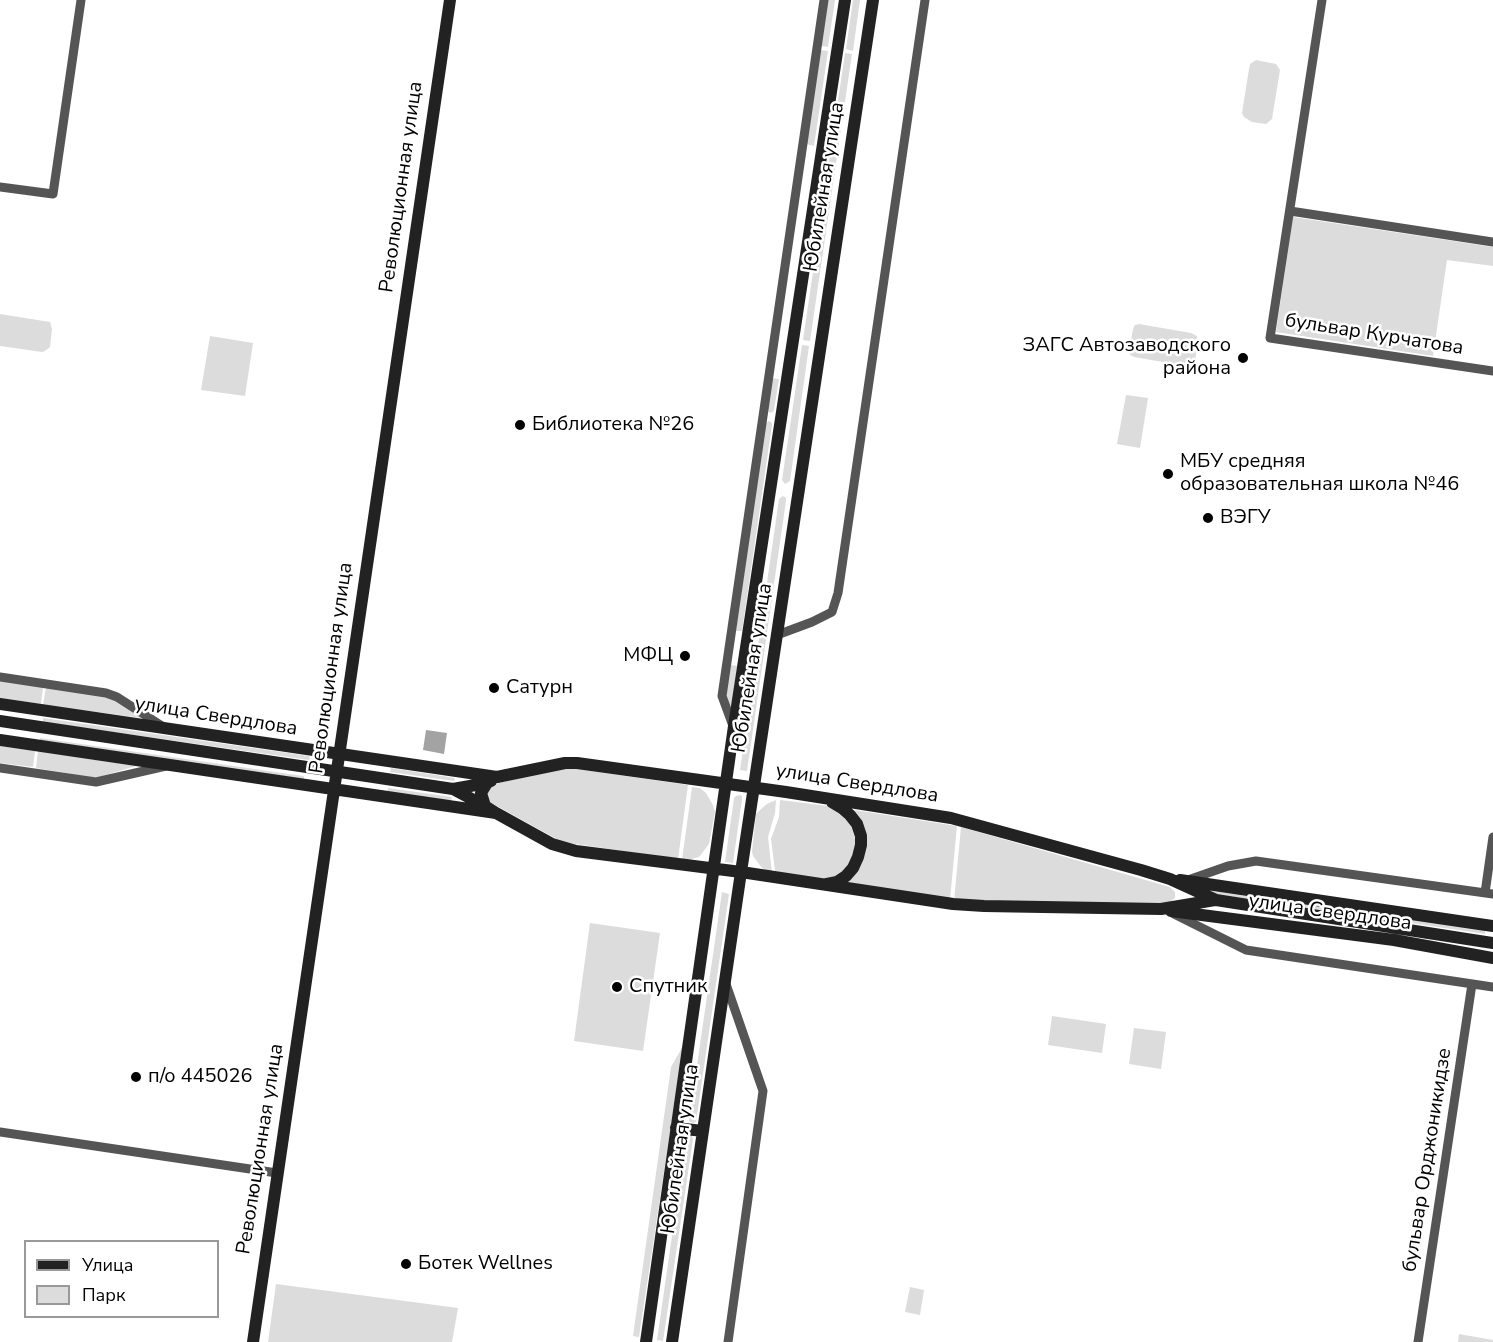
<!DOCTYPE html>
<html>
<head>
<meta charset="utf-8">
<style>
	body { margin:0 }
	#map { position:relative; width:1493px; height:1342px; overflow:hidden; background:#fff; font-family:"Nunito Sans",sans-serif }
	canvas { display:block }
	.legend { position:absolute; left:24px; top:1240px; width:195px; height:78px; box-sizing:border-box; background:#fff; border:2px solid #999; margin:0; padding:8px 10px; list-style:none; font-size:18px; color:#000 }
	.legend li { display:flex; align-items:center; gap:12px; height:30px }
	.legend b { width:30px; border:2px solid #999 }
</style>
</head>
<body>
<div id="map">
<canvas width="1493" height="1342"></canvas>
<ul class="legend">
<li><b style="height:8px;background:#222"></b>Улица</li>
<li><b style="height:16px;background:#dcdcdc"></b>Парк</li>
</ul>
</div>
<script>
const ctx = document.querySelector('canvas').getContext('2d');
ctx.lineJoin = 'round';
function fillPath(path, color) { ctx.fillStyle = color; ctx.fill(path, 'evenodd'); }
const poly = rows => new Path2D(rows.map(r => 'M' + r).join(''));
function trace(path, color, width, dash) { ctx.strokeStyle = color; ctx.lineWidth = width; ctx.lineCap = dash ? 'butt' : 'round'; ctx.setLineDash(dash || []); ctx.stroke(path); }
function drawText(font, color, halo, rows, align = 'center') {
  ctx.font = font + ' "Nunito Sans",sans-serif'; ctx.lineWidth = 5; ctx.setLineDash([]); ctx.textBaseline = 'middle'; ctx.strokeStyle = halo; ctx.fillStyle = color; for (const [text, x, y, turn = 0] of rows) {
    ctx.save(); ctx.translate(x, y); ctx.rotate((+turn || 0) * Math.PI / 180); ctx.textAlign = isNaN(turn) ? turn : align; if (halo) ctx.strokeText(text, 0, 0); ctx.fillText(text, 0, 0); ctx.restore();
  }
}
fillPath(poly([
	[828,0,835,0,828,47,821,46],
	[853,0,860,0,853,51,846,49],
	[820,50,828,51,814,146,806,144],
	[845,53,852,54,810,341,803,340],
	[1256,60,1276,64,1280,70,1272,119,1266,124,1252,122,1244,117,1242,113,1249,69,1250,64],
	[1293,217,1493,247,1493,266,1447,260,1433,356,1276,332],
	[0,314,50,322,52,329,50,347,45,351,42,352,0,346],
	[1139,324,1191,333,1197,336,1198,342,1195,361,1192,366,1186,366,1134,357,1130,355,1129,351,1133,329,1135,325],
	[210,336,253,343,245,396,201,390],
	[802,345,809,346,790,481,785,484,782,480],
	[772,378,779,379,774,410,773,412,770,413,768,411],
	[1126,395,1148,398,1140,448,1117,444],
	[769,421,772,423,772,425,742,631,736,631,765,424],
	[783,496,786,498,786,501,747,771,740,770,779,499],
	[731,665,737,666,732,705,730,706,725,696],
	[0,680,43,687,41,704,0,698],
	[46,687,97,694,118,702,142,718,43,705],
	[43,718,309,756,310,759,309,760,43,722],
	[40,738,303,776,304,777,304,779,40,742],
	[0,746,35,751,33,767,0,763],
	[38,751,136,766,99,777,90,777,36,768],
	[391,768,455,778,454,781,390,772],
	[562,769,577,769,688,785,678,859,562,842,486,800,489,785],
	[692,787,700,788,706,793,713,805,715,812,709,844,699,857,688,860,682,860],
	[388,788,452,797,451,801,387,792],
	[740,795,742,796,742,799,733,863,725,862,734,798,736,796],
	[776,800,775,813,768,837,772,873,762,868,753,856,752,851,756,814,761,809,767,804],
	[780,800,829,806,836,810,848,821,852,829,856,843,852,861,840,874,825,882,775,871,771,839,779,817],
	[854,810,957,826,950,900,841,885,853,875,860,819],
	[961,827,1170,887,1175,892,1175,898,1168,904,954,901],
	[1212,891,1485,930,1485,934,1214,894,1212,893],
	[722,892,729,894,696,1122,692,1123,689,1121],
	[590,923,660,933,643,1051,574,1041],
	[1052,1016,1106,1024,1102,1053,1048,1045],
	[1134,1028,1166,1032,1161,1069,1129,1064],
	[683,1046,639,1337,633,1336,671,1067],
	[688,1136,692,1136,693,1139,663,1341,657,1340,686,1138],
	[276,1284,458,1308,452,1342,268,1342],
	[910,1287,924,1290,920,1315,905,1312],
	[1459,1334,1493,1340,1493,1342,1458,1342]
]), '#dcdcdc');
fillPath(poly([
	[426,730,447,733,444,754,423,750]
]), '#a3a3a3');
trace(poly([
	[1322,0,1270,338,1493,371],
	[0,187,53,194,81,0],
	[1290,211,1493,242],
	[777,635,812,622,832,612,838,593,925,0],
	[0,677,106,693,117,697,162,726],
	[733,726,722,696,824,0],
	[0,768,96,782,166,766],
	[1188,880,1228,866,1256,861,1493,894],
	[1485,893,1493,837],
	[1174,914,1246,950,1493,987],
	[726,984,763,1091,728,1342],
	[0,1132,277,1173],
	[1418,1342,1472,984]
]), '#555', 9);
trace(poly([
	[0,704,497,777,565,763,577,763,786,792,951,818,1141,870,1170,879,1216,900,1493,943],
	[0,721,453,789,487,783],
	[0,740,496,813,552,844,576,851,741,872,953,904,984,906,1161,909,1215,900],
	[491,781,487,783,481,793,485,806,496,813],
	[453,789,485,806],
	[1180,880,1493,926],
	[827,884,837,882,846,876,853,868,858,857,861,845,861,836,857,824,850,815,842,808,832,802],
	[1171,911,1394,940,1493,958],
	[676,1128,703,1131],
	[253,1342,450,0],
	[646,1342,734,726,845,0],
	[672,1342,741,872,873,0]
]), '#222', 12);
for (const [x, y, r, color] of [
	[1243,358,6,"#000"],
	[520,425,6,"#000"],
	[1168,474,6,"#000"],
	[1208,518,6,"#000"],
	[685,656,6,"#000"],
	[494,688,6,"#000"],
	[617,987,6,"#000"],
	[136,1077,6,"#000"],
	[406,1264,6,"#000"]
]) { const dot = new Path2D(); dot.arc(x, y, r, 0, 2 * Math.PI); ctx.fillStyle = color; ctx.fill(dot); trace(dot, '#fff', 2); }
drawText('20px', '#000', '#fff', [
	["Революционная улица",402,187,-82],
	["Юбилейная улица",825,187,-81],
	["бульвар Курчатова",1374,335,9],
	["Революционная улица",332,668,-82],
	["Юбилейная улица",753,668,-81],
	["улица Свердлова",216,717,9],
	["улица Свердлова",857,784,9],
	["улица Свердлова",1330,913,8],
	["Революционная улица",261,1149,-81],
	["Юбилейная улица",681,1149,-82],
	["бульвар Орджоникидзе",1428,1160,-81]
]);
drawText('20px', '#000', '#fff', [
	["ЗАГС Автозаводского",1231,346,"right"],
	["района",1231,369,"right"],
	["Библиотека №26",532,425],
	["МБУ средняя",1180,462],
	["образовательная школа №46",1180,485],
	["ВЭГУ",1220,518],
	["МФЦ",673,656,"right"],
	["Сатурн",506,688],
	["Спутник",629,987],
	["п/о 445026",148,1077],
	["Ботек Wellnes",418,1264]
], 'left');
</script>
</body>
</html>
